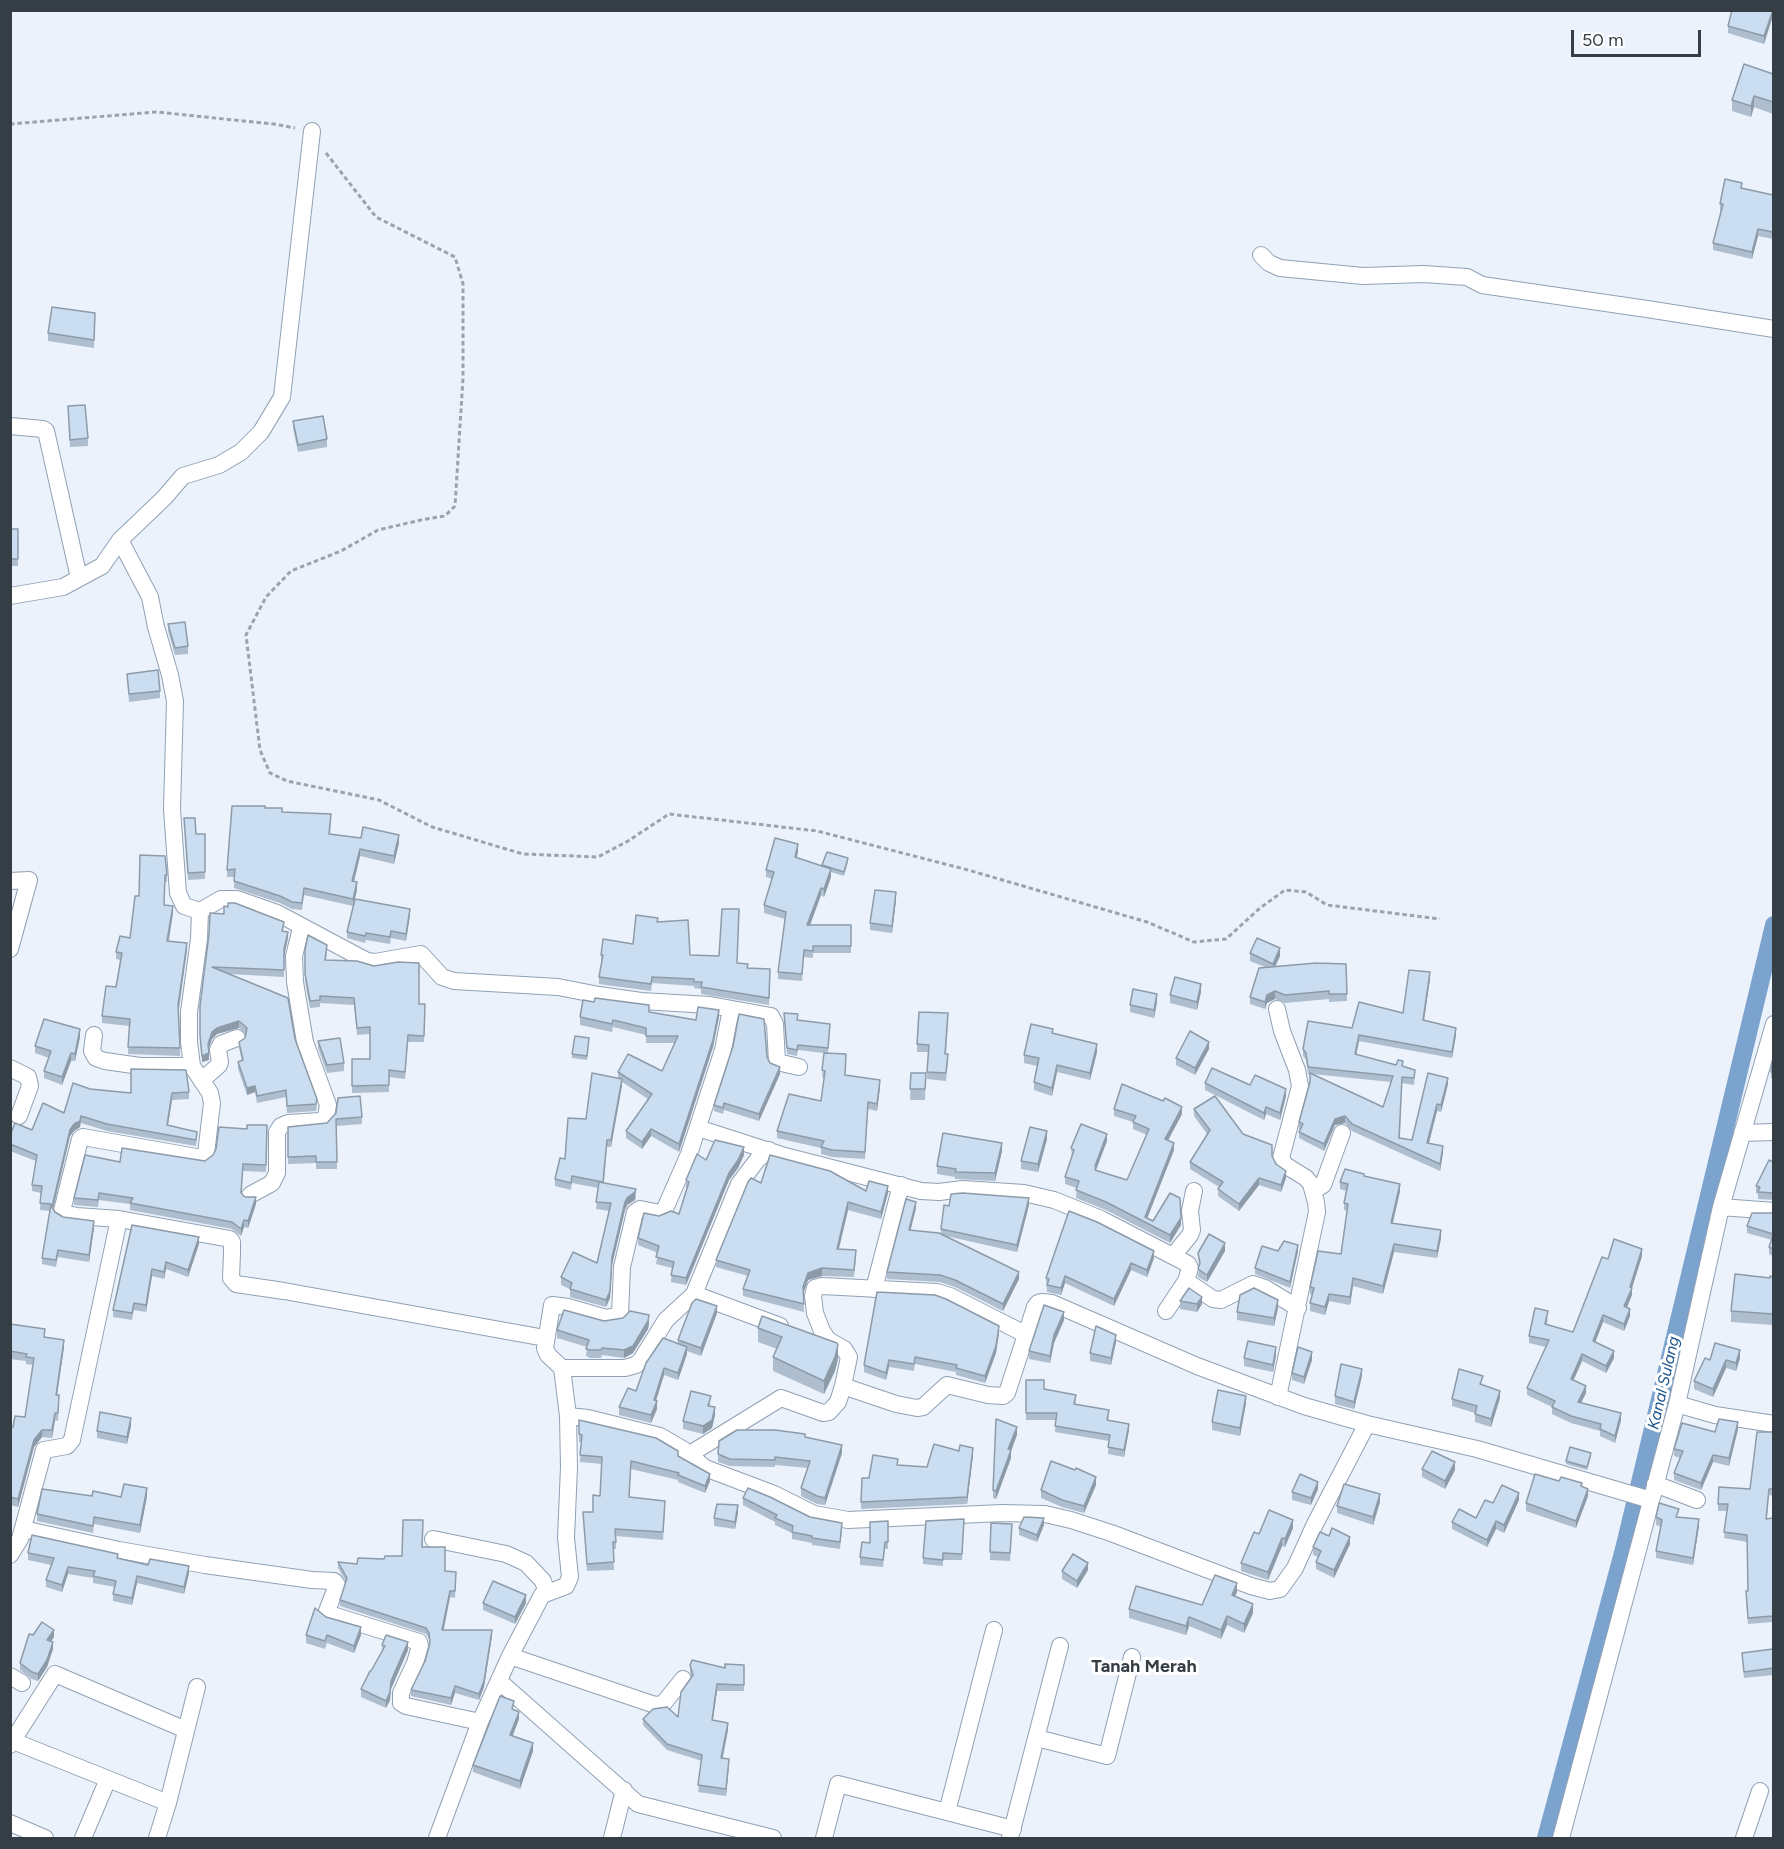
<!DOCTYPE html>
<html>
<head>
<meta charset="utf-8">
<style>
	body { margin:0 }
	#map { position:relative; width:1784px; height:1849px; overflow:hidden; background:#ebf2fb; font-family:Figtree,sans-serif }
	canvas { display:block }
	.frame { position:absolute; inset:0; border:12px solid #353d45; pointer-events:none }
	.scale { position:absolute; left:1571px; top:30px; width:130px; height:27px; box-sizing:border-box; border:3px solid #353d45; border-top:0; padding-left:8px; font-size:18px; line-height:21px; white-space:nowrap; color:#353d45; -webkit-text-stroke:4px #fff; paint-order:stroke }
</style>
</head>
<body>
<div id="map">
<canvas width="1784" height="1849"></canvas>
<div class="frame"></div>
<div class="scale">50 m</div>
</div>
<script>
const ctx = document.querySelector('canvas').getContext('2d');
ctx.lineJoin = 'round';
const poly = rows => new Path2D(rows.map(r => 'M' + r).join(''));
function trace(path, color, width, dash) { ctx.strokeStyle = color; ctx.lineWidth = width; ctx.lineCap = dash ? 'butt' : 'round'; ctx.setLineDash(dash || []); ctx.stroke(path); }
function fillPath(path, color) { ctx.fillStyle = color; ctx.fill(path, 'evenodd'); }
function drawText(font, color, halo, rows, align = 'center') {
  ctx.font = font + ' Figtree,sans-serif'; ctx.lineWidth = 6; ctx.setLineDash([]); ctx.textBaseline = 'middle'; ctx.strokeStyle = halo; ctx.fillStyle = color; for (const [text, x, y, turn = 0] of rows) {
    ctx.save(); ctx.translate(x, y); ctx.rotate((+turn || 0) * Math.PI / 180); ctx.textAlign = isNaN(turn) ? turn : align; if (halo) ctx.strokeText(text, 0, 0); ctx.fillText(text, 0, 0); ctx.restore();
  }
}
trace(poly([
	[1546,1838,1624,1549,1774,925]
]), '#7ca3ce', 18);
const minor = poly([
	[1261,255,1269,263,1280,268,1363,276,1424,274,1467,277,1482,285,1647,309,1774,329],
	[10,426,43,429,46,431,79,578],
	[10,596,63,587,102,566,120,540,164,498,183,476,219,465,241,452,261,432,282,397,312,131],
	[10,881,29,880,10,949],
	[200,911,221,899,237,899,277,913,367,961,375,962,421,954,442,977,454,981,558,987,599,995,641,1001,710,1005,771,1016,775,1024,777,1062,799,1067],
	[1277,1009,1282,1031,1297,1070,1300,1086,1281,1158,1285,1165,1306,1178,1311,1184,1316,1202,1317,1212,1278,1397],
	[94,1035,92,1051,96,1058,105,1061,140,1066,192,1066],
	[10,1068,28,1077,30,1086,19,1116],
	[202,1080,219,1065,220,1062,218,1050,221,1044,237,1038],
	[698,1128,785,1156,921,1191,939,1192,963,1189,1024,1193,1054,1200,1101,1219,1188,1264,1190,1268,1186,1281,1213,1299,1221,1300,1253,1284,1265,1288,1298,1308],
	[1742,1133,1774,1132],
	[1313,1191,1323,1185,1342,1133],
	[250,1195,272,1183,277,1173,277,1132,281,1126,288,1123,321,1121,326,1117,328,1105,305,1042,295,982,294,956,301,928],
	[1721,1207,1774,1211],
	[119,1219,77,1216,65,1214,62,1211,80,1139,83,1137,202,1158,206,1154,212,1103,210,1093,192,1066,189,1042,189,1012,199,939,200,911,184,906,178,893,172,809,175,701,170,675,156,627,150,597,120,540],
	[1173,1256,1190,1235,1192,1230,1190,1211,1194,1191],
	[874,1289,901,1185],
	[694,1294,780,1326],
	[1166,1311,1186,1281],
	[1025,1334,950,1296,937,1292,822,1286,815,1288,813,1296,815,1313,822,1331,828,1340,844,1349,849,1357,843,1386,896,1404,917,1408,923,1407,947,1385,988,1395,1003,1396,1007,1393,1035,1307,1038,1303,1042,1302,1052,1303,1197,1366,1304,1406,1367,1424,1477,1449,1651,1500],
	[562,1368,625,1368,636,1365,641,1360,666,1320,694,1294,739,1184,758,1159,769,1150],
	[1677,1404,1715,1415,1774,1424],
	[568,1416,588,1418,660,1436,684,1450,705,1468,774,1494,814,1514,848,1520,1002,1513,1045,1514,1071,1520,1111,1533,1251,1586,1270,1591,1280,1589,1295,1568,1315,1524,1367,1424],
	[690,1454,781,1398,823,1413,829,1412,838,1402,843,1386],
	[1655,1484,1697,1500],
	[23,1529,119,1550,205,1565,312,1580,334,1581,337,1585,327,1611,329,1614,419,1642,420,1646,415,1663,401,1693,401,1703,406,1706,480,1722],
	[433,1539,506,1554,526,1563,543,1581,547,1593],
	[10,1555,20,1539,44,1450,67,1446,72,1440,119,1219,230,1239,232,1242,232,1253,231,1278,236,1284,284,1291,545,1338],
	[510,1656,655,1705,663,1704,683,1679],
	[10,1676,22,1683],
	[499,1681,638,1804,773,1838],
	[1037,1738,1107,1756,1132,1657],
	[13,1741,168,1803],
	[10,1745,55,1674,186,1730],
	[947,1812,994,1630],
	[10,1823,45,1838],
	[83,1838,108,1779],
	[157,1838,168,1803,197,1687],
	[437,1838,480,1722,510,1656,542,1595,566,1586,570,1577,566,1538,569,1467,568,1416,562,1368,548,1355,545,1348,552,1305,568,1307,606,1318,620,1315,622,1267,635,1212,640,1209,660,1213,664,1211,689,1154,723,1050,731,1009],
	[612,1838,624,1790],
	[824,1838,838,1784,1013,1829],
	[1010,1838,1060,1646],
	[1561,1838,1677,1404,1721,1207,1774,1024],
	[1744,1838,1760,1791]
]);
trace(minor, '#90a1b5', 18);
trace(poly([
	[10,124,156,112,274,124,295,128],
	[326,153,376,217,455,257,463,284,463,378,455,506,445,516,421,520,378,530,341,551,291,571,266,597,246,635,260,750,270,773,287,781,379,800,432,827,523,854,598,857,628,841,669,814,817,831,968,870,1147,922,1194,942,1226,939,1260,908,1285,890,1306,892,1327,905,1440,919]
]), '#9ca3ac', 3, [4.5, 3]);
trace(minor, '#fff', 16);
fillPath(poly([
	[1773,10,1764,44,1728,33,1728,26],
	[1773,74,1773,114,1754,107,1751,117,1732,111,1732,100],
	[1742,188,1773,195,1773,239,1758,236,1752,259,1713,250,1713,243,1721,211,1720,211,1720,204],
	[95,321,94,348,48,341,48,333],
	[68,406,88,438,88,446,70,447],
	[293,421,327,439,327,447,298,452,293,428],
	[10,529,18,529,18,566,10,566],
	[168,624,188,646,188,654,175,655,168,631],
	[127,674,160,691,160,698,129,702],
	[265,808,331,822,330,834,399,843,394,864,360,856,354,882,357,890,353,906,304,895,302,910,292,909,280,903,234,888,234,877,227,877,227,870],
	[184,818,196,834,205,834,205,879,188,880],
	[798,852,796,858,822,866,848,862,844,876,831,872,831,877,824,897,821,895,810,925,851,925,851,953,813,953,813,958,804,957,802,981,778,979,778,972,785,919,764,913,764,905,772,879,766,877,766,870],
	[140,855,167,875,167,882,165,882,164,905,173,913,169,941,187,950,179,1010,180,1056,128,1054,129,1026,102,1023,102,1016,116,987,120,960,116,959,116,952,130,938,139,896],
	[896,900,892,933,870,930,870,923],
	[224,914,283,931,288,938,284,955,284,977,230,974,295,1039,317,1106,316,1111,287,1113,286,1097,257,1103,255,1092,247,1095,238,1069,238,1062,242,1061,239,1048,239,1042,245,1038,246,1034,239,1028,217,1034,212,1039,208,1049,209,1060,202,1062,200,1041,200,1006],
	[410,915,406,941,391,938,390,944,366,940,365,943,347,938,347,932],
	[658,922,690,955,737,963,748,968,770,969,769,1005,701,994,701,989,694,988,694,986,652,983,651,991,599,984,599,977,602,962,601,962,601,955,633,944],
	[327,952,326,961,419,1004,425,1004,424,1042,408,1042,405,1079,389,1077,389,1092,352,1093,352,1059,370,1059,370,1034,357,1035,354,1005,320,1003,320,1007,310,1008,305,981,305,957],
	[1250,953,1280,956,1275,967,1346,964,1347,1001,1329,1002,1329,999,1285,1003,1275,999,1267,1003,1265,1009,1250,1004,1250,997,1265,967,1250,961],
	[1430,979,1424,1020,1456,1035,1452,1058,1359,1041,1356,1055,1402,1066,1415,1076,1414,1085,1402,1083,1400,1138,1412,1140,1448,1084,1441,1112,1437,1111,1429,1143,1443,1153,1440,1171,1352,1131,1345,1123,1335,1125,1324,1151,1299,1138,1299,1132,1301,1130,1299,1129,1299,1122,1310,1083,1310,1074,1308,1074,1306,1060,1303,1056,1303,1049,1352,1028,1403,1013],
	[1312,1074,1391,1082,1383,1107],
	[1201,992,1197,1010,1170,1003,1170,995],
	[1157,1002,1154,1018,1130,1012,1130,1005],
	[649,1012,696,1020,719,1017,713,1047,679,1152,651,1136,642,1149,626,1138,626,1131,648,1099,622,1082,611,1147,607,1147,604,1183,636,1196,635,1200,627,1205,625,1210,612,1265,610,1298,606,1307,570,1297,570,1289,561,1285,561,1277,597,1263,610,1211,596,1209,598,1188,572,1183,571,1190,555,1186,555,1179,586,1119,618,1078,618,1072,662,1071,674,1043,646,1043,646,1035,613,1027,612,1032,580,1025,580,1017],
	[784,1013,798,1020,830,1030,828,1053,846,1061,845,1075,880,1087,877,1111,868,1109,865,1159,832,1157,821,1154,821,1148,777,1138,777,1131,821,1101,824,1078,822,1077,824,1053,798,1050,797,1056,787,1054],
	[948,1021,946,1054,948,1061,946,1081,927,1079,928,1052,917,1052,917,1044],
	[1053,1033,1097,1052,1090,1080,1057,1072,1052,1096,1034,1090,1034,1082,1037,1066,1024,1063,1024,1055],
	[80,1037,75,1061,71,1061,62,1085,44,1078,44,1071,49,1058,35,1053,35,1046],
	[318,1041,344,1063,344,1071,327,1073,318,1048],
	[589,1042,587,1060,572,1058,572,1054],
	[1209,1049,1195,1075,1176,1065,1176,1058],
	[767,1057,770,1063,780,1074,759,1121,724,1110,723,1114,714,1111,714,1105],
	[1773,1057,1773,1078,1771,1078,1771,1072],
	[911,1073,926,1073,925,1100,910,1100],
	[1205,1083,1250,1085,1286,1096,1280,1120,1266,1114,1264,1120,1205,1090],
	[90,1089,131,1093,189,1092,189,1099,172,1100,168,1125,197,1138,196,1146,107,1131,81,1123,80,1127,74,1131,70,1136,53,1209,55,1212,63,1217,94,1228,89,1262,58,1257,56,1267,42,1264,42,1258,50,1211,40,1210,41,1193,32,1191,32,1185,36,1161,10,1151,10,1136,32,1130,64,1113],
	[1114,1109,1182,1114,1168,1140,1174,1150,1147,1218,1153,1221,1181,1225,1170,1243,1106,1210,1076,1198,1077,1188,1065,1184,1065,1177,1072,1156,1071,1148,1107,1141,1096,1171,1127,1180,1147,1135,1133,1129,1133,1122,1114,1116],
	[1194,1109,1243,1134,1272,1156,1286,1178,1281,1192,1259,1185,1239,1211,1218,1196,1218,1189,1219,1187,1190,1169,1190,1162,1207,1134,1194,1116],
	[336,1113,362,1117,362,1124,336,1126,337,1169,316,1169,316,1163,288,1164,288,1127,327,1123],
	[267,1125,266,1172,243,1171,241,1193,245,1197,256,1204,248,1228,244,1227,241,1236,232,1229,130,1210,130,1204,99,1200,98,1207,74,1205,74,1198,120,1162,205,1161,247,1129],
	[1047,1139,1038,1172,1021,1169,1021,1161],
	[1002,1151,995,1181,955,1179,955,1177,937,1174,937,1166],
	[744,1155,738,1168,729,1180,686,1285,671,1282,672,1268,656,1264,658,1253,638,1245,638,1238,659,1216,679,1214,687,1188,686,1188,686,1180,706,1160],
	[1773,1162,1773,1200,1758,1199,1758,1194,1756,1193,1756,1186],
	[1364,1176,1400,1191,1393,1223,1441,1238,1437,1258,1394,1252,1383,1294,1353,1286,1350,1305,1329,1301,1325,1315,1310,1311,1310,1303,1312,1295,1310,1294,1310,1287,1341,1254,1347,1211,1344,1210,1344,1203,1346,1191,1340,1189,1340,1182],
	[761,1183,888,1193,881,1219,848,1210,839,1249,856,1257,854,1277,822,1276,808,1280,803,1293,804,1312,743,1296,743,1289,748,1276,716,1267,716,1260],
	[1029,1205,1017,1252,946,1236,1019,1279,1003,1311,955,1287,940,1282,887,1279,887,1272,916,1208,910,1230,941,1234,941,1229,949,1206],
	[1773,1213,1773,1256,1769,1254,1769,1247,1772,1240,1747,1233,1747,1226],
	[132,1225,199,1244,188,1277,166,1269,164,1279,152,1276,146,1312,134,1310,132,1320,113,1317,113,1310],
	[1225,1251,1207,1282,1198,1277,1199,1266,1198,1253],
	[1298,1251,1290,1288,1255,1274,1255,1268],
	[1642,1256,1632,1288,1632,1295,1627,1308,1630,1316,1624,1331,1603,1322,1595,1342,1614,1358,1606,1373,1582,1361,1573,1380,1586,1393,1581,1403,1621,1420,1615,1443,1600,1436,1600,1431,1571,1423,1552,1414,1552,1407,1527,1395,1527,1388,1546,1347,1529,1343,1529,1336,1548,1318,1547,1325,1573,1332,1608,1259],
	[1154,1258,1147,1277,1131,1270,1114,1306,1065,1283,1061,1295,1047,1292,1046,1278],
	[1773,1277,1773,1325,1731,1322,1731,1311,1770,1278],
	[1180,1301,1202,1304,1197,1312,1180,1309],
	[1278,1308,1274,1326,1237,1320,1237,1312],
	[717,1313,701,1356,687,1351,687,1354,678,1380,664,1375,656,1400,657,1409,651,1423,619,1415,619,1407,636,1391,678,1343,678,1340],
	[1064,1320,1054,1343,1050,1363,1029,1359,1029,1351],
	[604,1321,649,1323,648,1329,633,1353,624,1358,602,1355,601,1358,590,1358,586,1356,587,1347,557,1338,557,1330],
	[10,1324,45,1337,64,1347,57,1395,59,1403,58,1421,55,1420,52,1438,42,1437,34,1447,18,1507,10,1505,10,1427,13,1427,25,1417,33,1365,26,1364,26,1361,10,1359],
	[758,1328,838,1359,835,1371,824,1394,773,1371,773,1357,777,1349,758,1342],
	[999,1333,996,1353,985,1383,956,1375,956,1372,915,1364,914,1371,889,1367,886,1380,864,1372,864,1365],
	[1116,1342,1111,1365,1090,1361,1090,1353],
	[1276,1355,1273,1372,1244,1366,1244,1358],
	[1740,1358,1736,1371,1726,1368,1713,1397,1694,1389,1694,1381,1710,1360],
	[1312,1360,1304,1384,1292,1380,1292,1373],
	[1362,1376,1354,1409,1335,1404,1335,1396],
	[1026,1380,1044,1389,1076,1401,1075,1404,1109,1416,1108,1420,1129,1430,1124,1457,1108,1454,1109,1441,1055,1432,1056,1420,1026,1420],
	[1483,1383,1482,1385,1500,1398,1491,1427,1475,1422,1475,1413,1452,1406,1452,1399],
	[711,1403,710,1406,715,1415,712,1428,703,1434,683,1429,683,1421],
	[1246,1403,1240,1436,1212,1430,1212,1422],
	[579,1420,678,1456,710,1481,705,1493,678,1482,678,1480,631,1469,629,1497,665,1508,663,1540,616,1536,616,1549,613,1549,614,1570,587,1571,583,1512,593,1512,600,1496,602,1464,580,1462,581,1442,579,1442],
	[131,1426,127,1444,97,1438,97,1431],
	[1738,1429,1729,1466,1713,1462,1701,1490,1674,1480,1674,1473,1680,1458,1674,1456,1674,1449,1715,1432],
	[1773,1432,1773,1496,1769,1495,1767,1519,1773,1542,1773,1622,1748,1624,1746,1598,1746,1591,1748,1591,1747,1542,1724,1538,1727,1511,1718,1511,1718,1504,1750,1489],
	[1017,1435,1011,1451,1011,1458,996,1499,993,1498,993,1490],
	[805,1437,842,1453,825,1505,817,1504,801,1496,801,1488,808,1468,775,1465,775,1467,730,1466,718,1462,718,1454],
	[959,1451,973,1455,967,1504,861,1509,861,1502,869,1478,898,1466,927,1467],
	[1591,1457,1587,1470,1566,1464,1566,1461],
	[1422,1469,1455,1470,1445,1489,1422,1477],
	[1075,1470,1096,1485,1084,1513,1062,1507,1041,1498,1041,1490],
	[1559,1481,1582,1487,1588,1496,1576,1528,1526,1511,1526,1503],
	[1318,1489,1311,1505,1292,1500,1292,1492],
	[92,1496,121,1497,147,1496,140,1533,94,1524,93,1533,37,1521,37,1514],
	[743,1498,810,1517,842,1530,840,1549,812,1545,812,1543,792,1539,792,1533,775,1525,775,1522,743,1505],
	[1519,1500,1504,1533,1496,1529,1487,1547,1452,1529,1452,1522,1476,1518,1493,1503],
	[1380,1502,1373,1525,1337,1513,1337,1506],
	[738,1513,735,1529,714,1526,714,1518],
	[1656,1517,1679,1517,1699,1526,1693,1565,1656,1558,1656,1551,1661,1527,1656,1525],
	[964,1519,962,1560,943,1560,943,1566,923,1564,923,1558],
	[888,1521,888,1549,885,1549,883,1567,860,1565,860,1557,870,1543],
	[991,1523,1012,1531,1010,1561,990,1560],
	[1044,1525,1037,1542,1019,1535,1019,1528],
	[1293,1528,1285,1547,1282,1546,1268,1580,1241,1571,1241,1563],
	[1350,1544,1334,1578,1316,1569,1316,1562,1318,1557,1313,1555,1313,1547],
	[422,1547,445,1571,456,1572,455,1598,450,1597,444,1630,492,1636,484,1687,479,1700,455,1693,451,1705,411,1696,411,1690,425,1661,430,1644,429,1639,426,1634,340,1606,340,1600,346,1582,338,1568,338,1562,357,1564,402,1556],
	[28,1553,118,1558,189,1573,184,1594,137,1583,132,1605,113,1601,113,1594,115,1587,93,1583,93,1578,68,1574,62,1592,46,1587,46,1580,51,1565,28,1560],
	[1088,1570,1077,1588,1062,1579,1062,1571],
	[1237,1592,1235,1596,1253,1613,1244,1633,1227,1625,1221,1639,1189,1626,1186,1635,1129,1618,1129,1609,1202,1605],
	[483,1603,526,1603,515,1624,483,1610],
	[326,1617,361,1635,354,1653,327,1643,325,1649,306,1643,306,1635],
	[33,1635,54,1637,51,1641,53,1649,47,1667,38,1681,32,1679,20,1670,20,1663],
	[382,1645,408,1650,391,1689,390,1700,386,1708,361,1697,361,1689,382,1651],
	[1773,1649,1773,1675,1744,1678,1742,1653],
	[690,1665,725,1668,744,1665,744,1691,717,1691,712,1721,728,1730,723,1758,729,1765,726,1796,698,1792,702,1761,667,1750,643,1725,643,1719,678,1717,692,1677,690,1672],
	[514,1709,514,1710,519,1719,512,1736,533,1751,520,1789,473,1772,473,1765]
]), '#aebecf');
fillPath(poly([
	[1773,10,1773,16,1764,44,1764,36],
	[1754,96,1754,107,1751,117,1751,106],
	[1758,229,1758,236,1752,259,1752,252],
	[399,835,399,843,394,864,394,856],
	[798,844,798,852,795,865,795,857],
	[360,849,360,856,352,889,352,881],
	[831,869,831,877,824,897,824,889],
	[357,882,357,890,353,906,353,899],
	[821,888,821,895,807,933,807,925],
	[896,892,896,900,892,933,892,926],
	[173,906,173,913,167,948,167,941],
	[410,909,410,915,406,941,406,934],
	[288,932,288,938,284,956,284,949],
	[187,943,187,950,178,1012,178,1005],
	[1280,948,1280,956,1273,971,1273,964],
	[1430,972,1430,979,1423,1027,1423,1020],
	[1201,984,1201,992,1197,1010,1197,1002],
	[1275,991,1275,999,1267,1003,1265,1009,1265,1002,1267,995],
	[1157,994,1157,1002,1154,1018,1154,1010],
	[719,1010,719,1017,713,1047,679,1152,679,1144],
	[239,1021,239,1028,217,1034,212,1039,208,1051,208,1044,212,1032,217,1028],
	[1456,1028,1456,1035,1452,1058,1452,1052],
	[80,1029,80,1037,75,1061,75,1054],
	[1359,1035,1359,1041,1355,1061,1355,1054],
	[1209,1042,1209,1049,1195,1075,1195,1068],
	[1097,1044,1097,1052,1090,1080,1090,1073],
	[71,1053,71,1061,62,1085,62,1077],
	[209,1053,209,1060,202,1062,202,1056],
	[1057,1065,1057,1072,1052,1096,1052,1088],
	[780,1067,780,1074,759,1121,759,1114],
	[1448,1078,1448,1084,1441,1112,1441,1105],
	[622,1079,622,1086,611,1147,611,1140],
	[880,1080,880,1087,877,1111,877,1104],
	[255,1086,255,1092,247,1095,247,1088],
	[1286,1089,1286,1096,1280,1120,1280,1113],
	[172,1093,172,1100,167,1131,167,1125],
	[1437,1104,1437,1111,1427,1150,1427,1143],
	[1182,1107,1182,1114,1165,1146,1165,1139],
	[1266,1107,1266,1114,1264,1120,1264,1113],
	[81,1116,80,1127,74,1131,70,1136,52,1213,52,1207,70,1130],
	[1345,1116,1345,1123,1335,1125,1324,1151,1324,1144,1335,1119],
	[651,1129,651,1136,642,1149,642,1142],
	[1047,1131,1047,1139,1038,1172,1038,1164],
	[1107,1134,1107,1141,1096,1169,1096,1174,1095,1166],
	[1002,1143,1002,1151,995,1181,995,1173],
	[1174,1143,1174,1150,1145,1224,1145,1217],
	[1443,1146,1443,1153,1440,1171,1440,1164],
	[744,1147,744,1155,738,1168,729,1180,686,1285,686,1278,729,1173],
	[1286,1171,1286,1178,1281,1192,1281,1185],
	[1259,1178,1259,1185,1239,1211,1239,1204],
	[1400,1184,1400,1191,1391,1230,1391,1223],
	[888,1186,888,1193,881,1219,881,1212],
	[636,1189,635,1200,627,1205,625,1210,612,1265,610,1298,606,1307,606,1300,612,1257,625,1202,627,1198],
	[256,1197,256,1204,248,1228,248,1221],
	[1029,1198,1029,1205,1017,1252,1017,1245],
	[848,1202,848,1210,837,1256,837,1249],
	[916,1202,916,1208,909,1237,909,1230],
	[1181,1218,1181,1225,1170,1243,1170,1235],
	[244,1220,244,1227,241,1236,241,1229],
	[94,1221,94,1228,89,1262,89,1255],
	[1441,1230,1441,1238,1437,1258,1437,1251],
	[199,1237,199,1244,188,1277,188,1270],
	[1225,1243,1225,1251,1207,1282,1207,1275],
	[1394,1244,1394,1252,1383,1294,1383,1286],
	[1298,1245,1298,1251,1290,1288,1290,1282],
	[1642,1249,1642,1256,1630,1294,1630,1287],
	[1154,1251,1154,1258,1147,1277,1147,1270],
	[166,1262,166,1269,164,1279,164,1272],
	[1131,1263,1131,1270,1114,1306,1114,1299],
	[822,1268,822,1276,808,1280,803,1294,803,1287,808,1273],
	[152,1269,152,1276,146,1312,146,1305],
	[1019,1272,1019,1279,1003,1311,1003,1304],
	[1065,1276,1065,1283,1061,1295,1061,1288],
	[1353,1278,1353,1286,1350,1305,1350,1297],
	[1632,1288,1632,1295,1624,1313,1624,1306],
	[1329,1294,1329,1301,1325,1315,1325,1307],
	[1202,1297,1202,1304,1197,1312,1197,1304],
	[1278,1300,1278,1308,1274,1326,1274,1318],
	[717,1306,717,1313,701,1356,701,1348],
	[1630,1309,1630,1316,1624,1331,1624,1324],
	[1064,1312,1064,1320,1054,1343,1050,1363,1050,1356,1054,1335],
	[649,1315,649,1323,648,1329,633,1353,624,1358,624,1350],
	[1603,1315,1603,1322,1593,1348,1593,1341],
	[999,1326,999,1333,996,1353,985,1383,985,1376],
	[1116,1335,1116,1342,1111,1365,1111,1358],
	[64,1340,64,1347,56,1402,56,1395],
	[838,1345,838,1359,835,1371,824,1394,824,1381],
	[687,1347,687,1354,678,1380,678,1373],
	[1276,1347,1276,1355,1273,1372,1273,1365],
	[1740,1350,1740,1358,1736,1371,1736,1363],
	[1614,1351,1614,1358,1606,1373,1606,1366],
	[1312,1352,1312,1360,1304,1384,1304,1377],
	[1582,1354,1582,1361,1571,1386,1571,1379],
	[889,1360,889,1367,886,1380,886,1373],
	[1726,1360,1726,1368,1713,1397,1713,1389],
	[664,1368,664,1375,654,1407,654,1400],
	[1362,1369,1362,1376,1354,1409,1354,1402],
	[1586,1386,1586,1393,1578,1409,1578,1402],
	[1500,1391,1500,1398,1491,1427,1491,1419],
	[1246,1396,1246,1403,1240,1436,1240,1428],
	[657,1401,657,1409,651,1423,651,1415],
	[715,1407,715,1415,712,1428,703,1434,703,1426],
	[55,1413,55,1420,52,1438,52,1430],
	[1621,1413,1621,1420,1615,1443,1615,1436],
	[131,1418,131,1426,127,1444,127,1437],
	[1738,1422,1738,1429,1729,1466,1729,1458],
	[1129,1424,1129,1430,1124,1457,1124,1450],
	[1017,1427,1017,1435,1011,1451,1011,1458,996,1499,996,1491,1008,1449],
	[42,1430,42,1437,34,1447,18,1507,18,1499,34,1440],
	[842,1445,842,1453,825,1505,825,1498],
	[973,1448,973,1455,967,1504,967,1497],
	[1713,1455,1713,1462,1701,1490,1701,1483],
	[1455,1462,1455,1470,1445,1489,1445,1481],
	[710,1474,710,1481,705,1493,705,1486],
	[1096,1477,1096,1485,1084,1513,1084,1506],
	[1318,1482,1318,1489,1311,1505,1311,1498],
	[147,1488,147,1496,140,1533,140,1525],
	[1588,1489,1588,1496,1576,1528,1576,1521],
	[1519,1493,1519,1500,1504,1533,1504,1525],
	[1380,1494,1380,1502,1373,1525,1373,1517],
	[738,1505,738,1513,735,1529,735,1522],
	[1044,1518,1044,1525,1037,1542,1037,1535],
	[1699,1519,1699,1526,1693,1565,1693,1558],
	[1293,1520,1293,1528,1285,1547,1285,1539],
	[1496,1521,1496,1529,1487,1547,1487,1540],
	[1350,1537,1350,1544,1334,1578,1334,1570],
	[1282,1538,1282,1546,1268,1580,1268,1572],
	[1088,1563,1088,1570,1077,1588,1077,1581],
	[189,1566,189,1573,184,1594,184,1587],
	[68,1567,68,1574,62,1592,62,1585],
	[137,1576,137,1583,132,1605,132,1598],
	[1237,1583,1237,1592,1232,1603,1232,1595],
	[450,1591,450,1597,442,1636,442,1630],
	[526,1595,526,1603,515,1624,515,1617],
	[1253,1604,1253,1613,1244,1633,1244,1624],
	[1227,1616,1227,1625,1221,1639,1221,1630],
	[1189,1617,1189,1626,1186,1635,1186,1626],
	[361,1627,361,1635,354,1653,354,1646],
	[54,1630,54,1637,47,1647,47,1640],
	[492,1630,492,1636,484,1687,479,1700,479,1694],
	[53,1642,53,1649,47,1667,38,1681,38,1674],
	[408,1642,408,1650,391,1689,390,1700,386,1708,386,1701,391,1681],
	[717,1684,717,1691,712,1727,712,1720],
	[455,1686,455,1693,451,1705,451,1698],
	[519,1712,519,1719,510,1743,510,1735],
	[728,1723,728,1730,721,1764,721,1758],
	[533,1743,533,1751,520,1789,520,1781],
	[729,1759,729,1765,726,1796,726,1789]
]), '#8d9ba9');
const building = poly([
	[1732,10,1773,10,1764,36,1728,26,1732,10],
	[1744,64,1773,74,1773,102,1754,96,1751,106,1732,100,1744,64],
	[1725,179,1742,183,1741,188,1773,195,1773,232,1758,229,1752,252,1713,243,1723,204,1720,204,1725,179],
	[52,307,95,313,94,340,48,333,52,307],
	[85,405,88,438,70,440,68,406,85,405],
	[323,416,327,439,298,445,293,421,323,416],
	[10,529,18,529,18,559,10,559,10,529],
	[185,622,188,646,175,648,168,624,185,622],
	[158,670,160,691,129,694,127,674,158,670],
	[232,806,265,806,265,808,282,808,282,812,331,814,329,834,361,838,363,827,399,835,394,856,360,849,352,881,357,882,353,899,304,888,302,903,292,902,280,896,234,881,235,869,227,870,232,806],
	[184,818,195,818,196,834,205,834,205,872,188,873,184,818],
	[775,838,798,844,795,857,831,869,824,889,821,888,807,925,851,925,851,946,813,946,813,951,804,950,802,974,778,972,786,912,764,905,774,872,766,870,775,838],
	[827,852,848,858,844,872,822,865,827,852],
	[140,855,165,856,167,875,165,875,164,905,173,906,167,941,187,943,178,1005,180,1048,128,1047,130,1019,102,1016,106,986,116,987,122,953,116,952,120,936,130,938,135,896,139,896,140,855],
	[875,890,896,892,892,926,870,923,875,890],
	[355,899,410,909,406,934,391,931,390,937,366,933,365,936,347,932,355,899],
	[228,903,235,903,284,922,282,931,288,932,284,949,284,970,212,967,288,998,295,1039,317,1099,316,1104,287,1106,286,1090,257,1096,255,1086,247,1088,238,1062,243,1060,239,1042,245,1038,247,1028,239,1021,217,1028,212,1032,208,1044,209,1053,202,1056,200,1035,200,1006,209,934,210,913,224,914,224,906,228,907,228,903],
	[722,909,739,909,737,963,748,964,747,968,770,969,769,998,701,987,702,982,694,982,694,979,652,977,651,984,599,977,603,955,601,955,603,939,633,944,636,915,658,918,657,922,688,920,690,955,719,956,722,909],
	[308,935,327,945,325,960,357,961,374,966,398,962,419,963,419,1004,425,1004,424,1036,408,1035,405,1072,389,1070,389,1085,352,1086,352,1059,370,1059,370,1027,357,1028,354,998,320,996,320,1000,310,1001,305,974,305,950,308,935],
	[1257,938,1280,948,1273,964,1250,953,1257,938],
	[1316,963,1346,964,1347,994,1329,994,1329,991,1285,995,1275,991,1267,995,1265,1002,1250,997,1259,968,1316,963],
	[1409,970,1430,972,1423,1020,1456,1028,1452,1052,1359,1035,1355,1054,1396,1065,1398,1060,1403,1061,1402,1066,1415,1070,1414,1078,1402,1077,1399,1138,1412,1140,1428,1073,1448,1078,1441,1105,1437,1104,1427,1143,1443,1146,1440,1164,1352,1124,1345,1116,1335,1119,1324,1144,1299,1132,1303,1124,1299,1122,1310,1082,1310,1073,1383,1107,1393,1076,1308,1067,1306,1053,1303,1049,1308,1021,1352,1028,1359,1002,1403,1013,1409,970],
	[1175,977,1201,984,1197,1002,1170,995,1175,977],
	[1133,989,1157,994,1154,1010,1130,1005,1133,989],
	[595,998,649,1005,649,1012,696,1020,698,1007,719,1010,713,1040,679,1144,651,1129,642,1142,626,1131,652,1094,618,1072,628,1054,662,1071,678,1036,646,1036,646,1028,613,1020,612,1024,580,1017,583,1000,594,1002,595,998],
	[919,1012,948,1013,945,1054,948,1054,946,1073,927,1072,929,1045,917,1044,919,1012],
	[784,1013,798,1014,797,1020,830,1024,828,1048,798,1045,797,1050,787,1048,784,1013],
	[739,1014,764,1019,767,1057,770,1063,780,1067,759,1114,724,1103,723,1108,714,1105,733,1046,739,1014],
	[44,1019,80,1029,75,1054,71,1053,62,1077,44,1071,51,1051,35,1046,44,1019],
	[1031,1024,1053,1029,1052,1033,1097,1044,1090,1073,1057,1065,1052,1088,1034,1082,1039,1058,1024,1055,1031,1024],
	[1190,1031,1209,1042,1195,1068,1176,1058,1190,1031],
	[575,1036,589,1038,587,1056,572,1054,575,1036],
	[340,1038,344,1063,327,1065,318,1041,340,1038],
	[824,1053,846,1054,845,1075,880,1080,877,1104,868,1102,865,1152,832,1150,821,1147,824,1141,777,1131,789,1094,821,1101,825,1071,822,1070,824,1053],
	[1773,1057,1773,1072,1771,1072,1773,1057],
	[1212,1068,1250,1085,1255,1075,1286,1089,1280,1113,1266,1107,1264,1113,1205,1083,1212,1068],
	[131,1069,186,1070,189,1092,172,1093,167,1125,197,1132,196,1140,107,1124,81,1116,80,1121,74,1124,70,1130,52,1207,55,1212,63,1217,94,1221,89,1255,58,1250,56,1260,42,1258,51,1204,40,1203,42,1186,32,1185,37,1155,10,1144,10,1136,15,1123,32,1130,43,1103,64,1113,73,1083,90,1089,131,1093,131,1069],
	[592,1073,622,1079,611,1140,607,1140,603,1182,572,1176,571,1183,555,1179,560,1158,565,1159,568,1118,586,1119,592,1073],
	[911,1073,926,1073,925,1089,910,1089,911,1073],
	[1122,1084,1163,1101,1165,1098,1182,1107,1165,1139,1174,1143,1145,1217,1153,1221,1170,1193,1180,1198,1181,1218,1170,1235,1106,1202,1076,1190,1079,1181,1065,1177,1074,1150,1071,1148,1081,1124,1107,1134,1095,1166,1096,1166,1095,1170,1127,1180,1149,1129,1133,1122,1136,1116,1114,1109,1122,1084],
	[360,1096,362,1117,336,1119,337,1162,316,1162,316,1156,288,1157,288,1127,327,1123,336,1113,338,1098,360,1096],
	[1215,1096,1243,1134,1272,1145,1272,1156,1276,1164,1286,1171,1281,1185,1259,1178,1239,1204,1218,1189,1223,1182,1190,1162,1210,1130,1194,1109,1215,1096],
	[247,1125,267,1125,266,1165,243,1164,241,1193,245,1197,256,1197,248,1221,244,1220,241,1229,232,1222,130,1203,133,1198,99,1193,98,1200,74,1198,85,1155,120,1162,122,1148,205,1161,213,1155,216,1149,219,1127,247,1129,247,1125],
	[1030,1127,1047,1131,1038,1164,1021,1161,1030,1127],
	[943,1133,1002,1143,995,1173,955,1172,956,1169,937,1166,943,1133],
	[715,1140,744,1147,738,1160,729,1173,686,1278,671,1275,674,1262,656,1257,659,1246,638,1238,644,1213,659,1216,671,1211,679,1214,689,1182,686,1180,697,1154,706,1160,715,1140],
	[770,1155,830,1171,866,1191,869,1181,888,1186,881,1212,848,1202,837,1249,856,1250,854,1270,822,1268,808,1273,803,1287,804,1304,743,1289,750,1270,716,1260,748,1182,751,1178,761,1183,770,1155],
	[1769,1160,1773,1162,1773,1193,1758,1192,1760,1187,1756,1186,1769,1160],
	[1345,1169,1364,1174,1364,1176,1400,1184,1391,1223,1441,1230,1437,1251,1394,1244,1383,1286,1353,1278,1350,1297,1329,1294,1325,1307,1310,1303,1314,1288,1310,1287,1318,1251,1341,1254,1348,1204,1344,1203,1348,1184,1340,1182,1345,1169],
	[599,1182,636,1189,635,1192,627,1198,625,1202,612,1257,610,1291,606,1300,570,1289,572,1283,561,1277,573,1252,597,1263,611,1203,596,1202,599,1182],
	[963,1193,1029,1198,1017,1245,941,1229,944,1205,949,1206,951,1194,963,1193],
	[906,1199,916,1202,909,1230,939,1233,1019,1272,1003,1304,955,1280,940,1275,887,1272,906,1199],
	[1069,1211,1097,1222,1154,1251,1147,1270,1131,1263,1114,1299,1065,1276,1061,1288,1047,1285,1049,1279,1046,1278,1069,1211],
	[1752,1213,1773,1213,1773,1234,1747,1226,1752,1213],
	[132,1225,199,1237,188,1270,166,1262,164,1272,152,1269,146,1305,134,1303,132,1313,113,1310,132,1225],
	[1209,1234,1225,1243,1207,1275,1198,1269,1200,1263,1198,1253,1209,1234],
	[1773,1236,1773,1249,1769,1247,1773,1236],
	[1614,1239,1642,1249,1630,1287,1632,1288,1624,1306,1630,1309,1624,1324,1603,1315,1593,1341,1614,1351,1606,1366,1582,1354,1571,1379,1586,1386,1578,1402,1621,1413,1615,1436,1600,1429,1601,1424,1571,1416,1552,1407,1555,1401,1527,1388,1549,1340,1529,1336,1535,1308,1548,1311,1545,1324,1573,1332,1602,1257,1608,1259,1614,1239],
	[1284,1241,1298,1245,1290,1282,1255,1268,1262,1246,1278,1251,1284,1241],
	[1735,1274,1770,1278,1770,1276,1773,1277,1773,1314,1731,1311,1735,1274],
	[1189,1288,1202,1297,1197,1304,1180,1301,1189,1288],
	[1254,1288,1278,1300,1274,1318,1237,1312,1240,1295,1254,1288],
	[877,1292,935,1295,946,1299,999,1326,996,1346,985,1376,956,1368,957,1365,915,1357,914,1364,889,1360,886,1373,864,1365,877,1292],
	[696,1299,717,1306,701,1348,678,1340,692,1303,696,1299],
	[1044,1305,1064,1312,1054,1335,1050,1356,1029,1351,1044,1305],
	[564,1310,604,1321,623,1318,630,1311,649,1315,648,1321,633,1346,624,1350,602,1348,601,1350,590,1350,586,1349,589,1340,557,1330,564,1310],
	[762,1316,837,1343,838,1345,835,1357,824,1381,773,1357,782,1337,758,1328,762,1316],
	[10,1324,45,1329,44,1337,64,1340,56,1395,59,1395,58,1413,55,1413,52,1430,42,1430,34,1440,18,1499,10,1497,10,1427,13,1427,15,1416,25,1417,34,1358,26,1357,27,1354,10,1351,10,1324],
	[1096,1326,1116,1335,1111,1358,1090,1353,1096,1326],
	[663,1338,687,1347,678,1373,664,1368,654,1400,657,1401,651,1415,619,1407,628,1388,636,1391,646,1363,663,1338],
	[1248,1341,1276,1347,1273,1365,1244,1358,1248,1341],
	[1715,1343,1740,1350,1736,1363,1726,1360,1713,1389,1694,1381,1705,1358,1710,1360,1715,1343],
	[1298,1347,1312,1352,1304,1377,1292,1373,1298,1347],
	[1341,1364,1362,1369,1354,1402,1335,1396,1341,1364],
	[1459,1369,1483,1376,1480,1384,1500,1391,1491,1419,1475,1414,1477,1406,1452,1399,1459,1369],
	[1026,1380,1044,1380,1044,1389,1076,1395,1074,1404,1109,1410,1107,1420,1129,1424,1124,1450,1108,1447,1110,1435,1055,1426,1057,1413,1026,1413,1026,1380],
	[1218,1390,1246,1396,1240,1428,1212,1422,1218,1390],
	[691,1391,711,1396,708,1406,715,1407,712,1420,703,1426,683,1421,691,1391],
	[100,1412,131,1418,127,1437,97,1431,100,1412],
	[996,1419,1017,1427,1008,1449,1011,1450,996,1491,993,1490,996,1419],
	[1719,1419,1738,1422,1729,1458,1713,1455,1701,1483,1674,1473,1683,1451,1674,1449,1682,1423,1715,1432,1719,1419],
	[579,1420,656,1438,678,1451,678,1456,710,1474,705,1486,678,1475,679,1473,631,1461,629,1497,665,1501,663,1532,615,1529,616,1542,613,1542,614,1562,587,1564,583,1512,593,1512,593,1495,600,1496,602,1457,580,1455,582,1435,579,1434,579,1420],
	[737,1430,775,1430,805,1434,805,1437,842,1445,825,1498,817,1496,801,1488,810,1461,775,1457,775,1460,730,1459,718,1454,719,1441,737,1430],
	[1757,1432,1773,1432,1773,1489,1769,1489,1766,1519,1773,1518,1773,1616,1748,1618,1746,1591,1748,1591,1747,1535,1724,1532,1728,1504,1718,1504,1719,1487,1750,1489,1757,1432],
	[934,1444,959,1451,960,1445,973,1448,967,1497,861,1502,862,1478,869,1478,873,1455,898,1459,897,1465,927,1467,934,1444],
	[1570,1447,1591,1453,1587,1467,1566,1461,1570,1447],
	[1432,1451,1455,1462,1445,1481,1422,1469,1432,1451],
	[1051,1461,1075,1470,1076,1468,1096,1477,1084,1506,1062,1500,1041,1490,1051,1461],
	[1300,1474,1318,1482,1311,1498,1292,1492,1300,1474],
	[1535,1474,1559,1481,1561,1477,1582,1483,1581,1486,1588,1489,1576,1521,1526,1503,1535,1474],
	[124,1484,147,1488,140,1525,94,1517,93,1526,37,1514,42,1489,92,1496,93,1491,121,1497,124,1484],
	[1344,1484,1380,1494,1373,1517,1337,1506,1344,1484],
	[1502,1485,1519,1493,1504,1525,1496,1521,1487,1540,1452,1522,1459,1509,1476,1518,1485,1500,1493,1503,1502,1485],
	[748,1488,770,1497,810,1517,842,1523,840,1542,812,1538,812,1536,792,1532,793,1526,775,1518,777,1515,743,1498,748,1488],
	[1659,1503,1679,1509,1676,1517,1699,1519,1693,1558,1656,1551,1662,1520,1656,1517,1659,1503],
	[717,1504,738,1505,735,1522,714,1518,717,1504],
	[1269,1510,1293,1520,1285,1539,1282,1538,1268,1572,1241,1563,1254,1532,1259,1534,1269,1510],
	[1024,1517,1044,1518,1037,1535,1019,1528,1024,1517],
	[964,1519,962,1554,943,1553,943,1560,923,1558,926,1521,964,1519],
	[403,1520,423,1520,422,1547,445,1547,445,1571,456,1572,455,1591,450,1591,442,1630,492,1630,484,1681,479,1694,455,1686,451,1698,411,1690,425,1661,430,1643,429,1633,426,1628,340,1600,347,1578,338,1562,357,1564,358,1558,384,1559,385,1556,402,1556,403,1520],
	[888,1521,888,1542,885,1542,883,1560,860,1557,862,1542,870,1543,870,1522,888,1521],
	[991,1523,1012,1524,1010,1553,990,1552,991,1523],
	[1332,1528,1350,1537,1334,1570,1316,1562,1321,1551,1313,1547,1320,1532,1329,1536,1332,1528],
	[32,1535,118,1554,117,1558,148,1565,150,1559,189,1566,184,1587,137,1576,132,1598,113,1594,116,1581,93,1576,95,1571,68,1567,62,1585,46,1580,54,1558,28,1553,32,1535],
	[1073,1554,1088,1563,1077,1581,1062,1571,1073,1554],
	[1215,1575,1237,1583,1232,1595,1253,1604,1244,1624,1227,1616,1221,1630,1189,1617,1186,1626,1129,1609,1136,1586,1202,1605,1215,1575],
	[493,1581,526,1595,515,1617,483,1603,493,1581],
	[315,1608,326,1617,361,1627,354,1646,327,1635,325,1641,306,1635,315,1608],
	[42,1622,54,1630,47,1640,53,1642,47,1660,38,1674,32,1672,20,1663,29,1634,33,1635,42,1622],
	[386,1635,408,1642,391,1681,390,1692,386,1701,361,1689,370,1671,371,1671,385,1646,382,1645,386,1635],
	[1773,1649,1773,1668,1744,1672,1742,1653,1773,1649],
	[692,1660,725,1668,725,1664,744,1665,744,1685,717,1684,712,1720,728,1723,721,1758,729,1759,726,1789,698,1785,702,1755,667,1744,643,1719,653,1709,667,1707,678,1717,681,1692,693,1675,690,1665,692,1660],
	[500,1696,514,1701,512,1709,519,1712,510,1735,533,1743,520,1781,473,1765,500,1696]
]);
fillPath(building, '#caddf1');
trace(building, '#8d9ba9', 1.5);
drawText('italic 16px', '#1e558d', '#fff', [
	["Kanal Sulang",1664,1383,-77]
]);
drawText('bold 18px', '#353d45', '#fff', [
	["Tanah Merah",1144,1667]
]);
</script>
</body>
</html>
